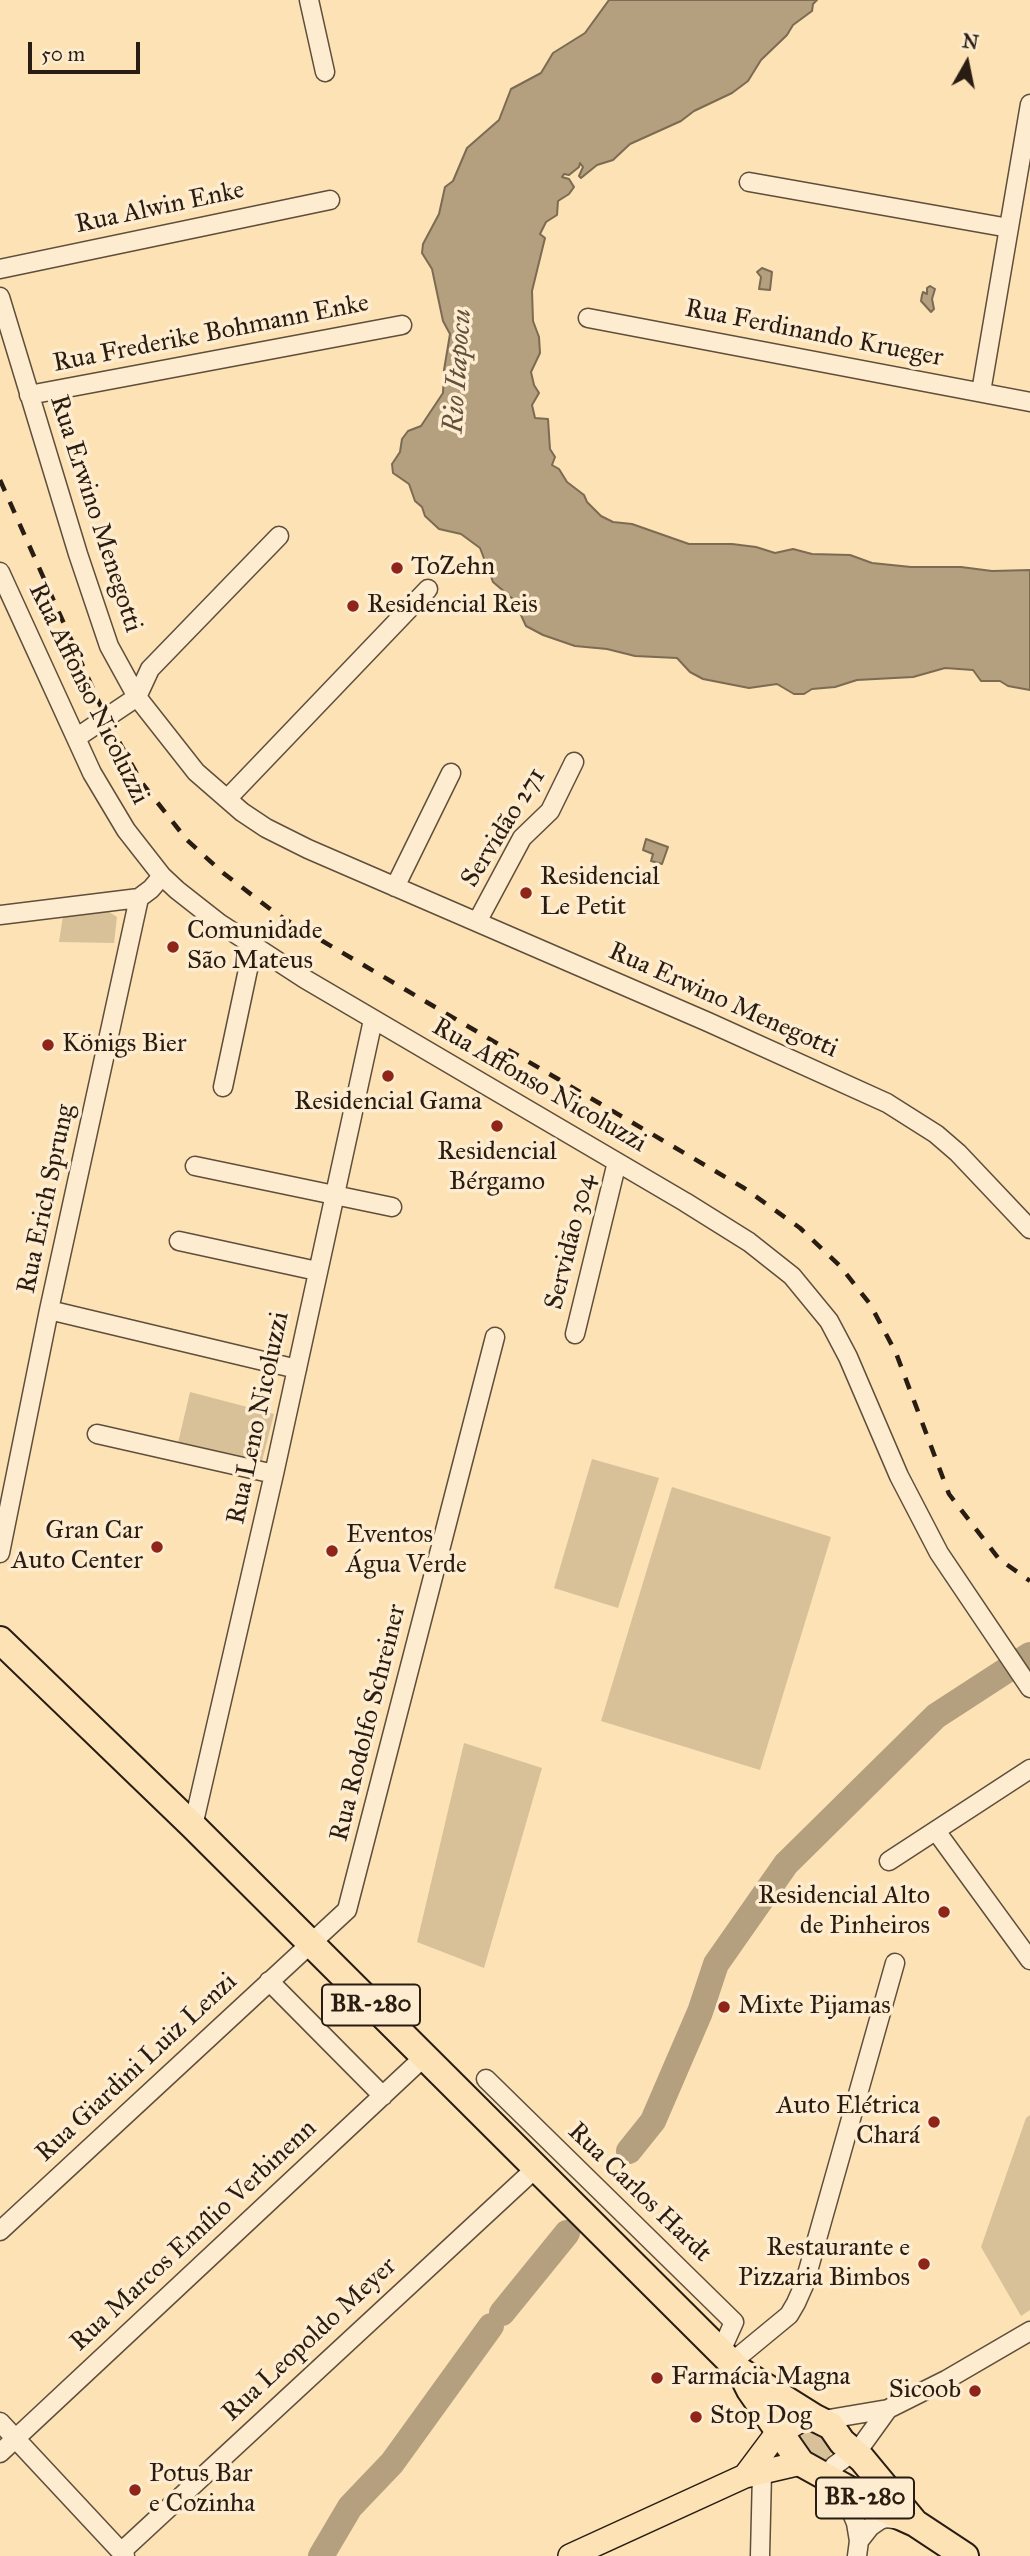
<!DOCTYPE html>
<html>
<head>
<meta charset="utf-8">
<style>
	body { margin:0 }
	#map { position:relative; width:1030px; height:2556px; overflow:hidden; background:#fce2b5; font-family:"IM FELL Great Primer",serif }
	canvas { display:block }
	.north { position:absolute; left:932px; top:28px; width:70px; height:70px; -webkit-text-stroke:5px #fdeccf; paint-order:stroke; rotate:9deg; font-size:19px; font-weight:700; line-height:28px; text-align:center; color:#291c12 }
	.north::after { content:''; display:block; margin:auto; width:24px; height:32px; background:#291c12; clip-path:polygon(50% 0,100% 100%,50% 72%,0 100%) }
	.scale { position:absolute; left:28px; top:42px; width:112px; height:32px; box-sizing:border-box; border:4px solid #291c12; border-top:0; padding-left:9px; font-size:21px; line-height:24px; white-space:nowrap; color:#291c12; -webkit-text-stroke:5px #fdeccf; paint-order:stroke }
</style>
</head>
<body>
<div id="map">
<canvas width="1030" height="2556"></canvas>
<div class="north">N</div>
<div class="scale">50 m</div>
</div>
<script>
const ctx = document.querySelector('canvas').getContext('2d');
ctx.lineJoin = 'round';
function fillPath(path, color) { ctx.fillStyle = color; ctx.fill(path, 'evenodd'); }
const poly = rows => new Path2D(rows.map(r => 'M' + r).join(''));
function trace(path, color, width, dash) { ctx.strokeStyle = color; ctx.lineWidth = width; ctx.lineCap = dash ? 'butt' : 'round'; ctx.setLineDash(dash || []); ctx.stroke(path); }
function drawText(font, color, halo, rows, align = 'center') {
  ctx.font = font + ' "IM FELL Great Primer",serif'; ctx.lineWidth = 7; ctx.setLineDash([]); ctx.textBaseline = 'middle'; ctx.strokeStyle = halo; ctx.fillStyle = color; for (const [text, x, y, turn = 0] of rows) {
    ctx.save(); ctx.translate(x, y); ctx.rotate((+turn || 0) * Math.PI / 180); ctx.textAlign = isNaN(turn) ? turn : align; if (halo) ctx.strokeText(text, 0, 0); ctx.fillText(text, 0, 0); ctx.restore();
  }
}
fillPath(poly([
	[108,911,117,917,114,943,59,942,63,916],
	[190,1392,274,1414,261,1465,178,1443],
	[592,1459,659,1478,618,1608,554,1588],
	[672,1487,831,1537,760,1770,601,1721],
	[464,1743,542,1768,484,1968,417,1942],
	[1030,2115,1030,2310,1021,2316,981,2247,1026,2118],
	[814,2427,834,2448,827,2460,817,2463,798,2437,804,2429]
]), '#d8c099');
const water = poly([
	[609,0,817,0,813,4,812,11,793,25,787,35,761,60,748,81,732,93,694,111,681,121,630,144,613,160,597,165,581,178,579,176,583,167,580,163,579,167,569,175,564,174,562,177,569,179,574,187,569,194,558,201,557,215,546,222,540,234,545,238,532,291,533,321,539,337,540,353,531,372,534,385,539,393,532,405,535,418,548,419,550,449,555,457,552,465,559,469,567,482,584,495,587,502,601,516,613,522,632,524,689,544,732,544,756,547,775,553,793,549,812,554,850,555,872,563,911,567,961,567,992,571,1030,570,1030,690,1008,686,1000,681,981,681,973,670,945,668,913,677,857,680,835,687,812,689,804,694,794,694,777,684,749,688,703,679,690,672,677,658,635,656,607,649,575,646,543,635,526,626,514,600,493,582,480,548,461,534,439,529,425,516,422,507,415,501,409,484,393,473,392,464,400,452,402,439,408,431,421,426,443,393,444,370,450,334,443,321,432,269,422,253,423,244,439,214,445,187,453,181,467,148,499,120,511,89,541,73,553,53,585,33,609,0],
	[762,268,772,272,770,290,759,289,761,277,757,272,762,268],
	[930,286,935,289,932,299,934,309,931,312,921,301,922,295,923,292,927,294,927,288,930,286],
	[646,839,668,847,662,864,651,861,653,854,643,850,646,839]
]);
fillPath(water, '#b49f7e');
trace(water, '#7c6b53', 2);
trace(poly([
	[629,2151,653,2121,700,2012,716,1964,786,1864,936,1716,1030,1655],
	[502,2313,567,2233],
	[321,2556,350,2507,392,2463,491,2326]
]), '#b49f7e', 26);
const minor = poly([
	[309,0,325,72],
	[749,182,1009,228],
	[0,269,330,200],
	[0,297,78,554,109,646,137,697,196,772,242,812,266,828,308,849,708,1022,887,1103,936,1134,958,1153,1030,1229],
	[588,318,1030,402],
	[981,392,1030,104],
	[29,395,402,325],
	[0,572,92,773,126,830,162,876,177,890,219,923,305,979,685,1202,749,1242,792,1276,829,1321,848,1357,899,1476,939,1553,1030,1688],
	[137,697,150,669,279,536],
	[76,738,137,697],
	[227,799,428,589],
	[395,887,451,773],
	[0,915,139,898,151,889,162,876],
	[477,922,522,838,550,811,574,762],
	[223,1087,253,946],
	[195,1166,392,1207],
	[179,1241,317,1271],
	[49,1310,297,1369],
	[575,1334,617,1162],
	[97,1434,274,1474],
	[0,1553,49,1310,139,898],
	[193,1826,274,1474,373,1020],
	[936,1831,1030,1960],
	[889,1861,1030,1769],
	[269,1981,383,2096],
	[486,2079,734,2322,721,2351],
	[0,2231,347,1910,495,1337],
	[732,2362,789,2315,796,2303,804,2285,895,1963],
	[823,2420,888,2409,946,2380,1030,2331],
	[0,2422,125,2556],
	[0,2453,424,2057],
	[834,2466,862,2445,888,2409],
	[835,2485,848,2504,856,2523,859,2541,857,2556],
	[859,2541,870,2527,880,2520,886,2518,902,2520],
	[121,2552,536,2168],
	[760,2556,762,2473]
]);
const major = poly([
	[745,2476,775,2436,798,2422],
	[570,2556,745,2476,801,2463]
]);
const highway = poly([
	[0,1640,193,1826,740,2371,815,2418,831,2426,842,2442,862,2459,915,2523],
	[741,2372,750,2390,801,2463,884,2509,915,2523,965,2556]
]);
trace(minor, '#5e4e3b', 21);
trace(major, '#291c12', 26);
trace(highway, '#291c12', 30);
trace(minor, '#fdeccf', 18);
trace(major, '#fce2b5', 23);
trace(highway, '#fce2b5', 26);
trace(poly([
	[0,480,106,718,142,783,187,840,222,872,278,915,744,1188,800,1228,840,1266,870,1304,896,1353,949,1494,999,1559,1030,1581]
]), '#291c12', 4.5, [12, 12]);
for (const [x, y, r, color] of [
	[397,568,7,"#8f2418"],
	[353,606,7,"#8f2418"],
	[526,893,7,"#8f2418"],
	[173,947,7,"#8f2418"],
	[48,1045,7,"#8f2418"],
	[388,1076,7,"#8f2418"],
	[497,1126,7,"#8f2418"],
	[157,1547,7,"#8f2418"],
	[332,1551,7,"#8f2418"],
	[944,1912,7,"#8f2418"],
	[724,2007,7,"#8f2418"],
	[934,2122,7,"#8f2418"],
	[924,2264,7,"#8f2418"],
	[657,2378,7,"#8f2418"],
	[975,2391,7,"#8f2418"],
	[696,2417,7,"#8f2418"],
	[135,2490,7,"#8f2418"]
]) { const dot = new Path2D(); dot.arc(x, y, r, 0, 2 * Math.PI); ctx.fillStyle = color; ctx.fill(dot); trace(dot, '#fdeccf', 2.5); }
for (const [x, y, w] of [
	[371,2005,98],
	[865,2498,98]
]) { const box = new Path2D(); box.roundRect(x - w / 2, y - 20.5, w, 41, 5); ctx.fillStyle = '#fdeccf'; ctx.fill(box); trace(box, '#291c12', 2); }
drawText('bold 24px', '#291c12', null, [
	["BR-280",371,2005],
	["BR-280",865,2498]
]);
drawText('26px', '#291c12', '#fdeccf', [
	["Rua Alwin Enke",160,208,-12],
	["Rua Frederike Bohmann Enke",211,334,-11],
	["Rua Ferdinando Krueger",814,334,11],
	["Rua Erwino Menegotti",95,514,72],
	["Rua Affonso Nicoluzzi",88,694,64],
	["Servidão 271",504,828,-58],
	["Rua Erwino Menegotti",723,1001,24],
	["Rua Affonso Nicoluzzi",539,1086,30],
	["Rua Erich Sprung",47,1199,-78],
	["Servidão 304",571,1242,-76],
	["Rua Leno Nicoluzzi",259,1418,-78],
	["Rua Rodolfo Schreiner",369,1723,-76],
	["Rua Giardini Luiz Lenzi",137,2068,-43],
	["Rua Carlos Hardt",639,2193,44],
	["Rua Marcos Emílio Verbinenn",194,2236,-43],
	["Rua Leopoldo Meyer",310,2340,-43]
]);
drawText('26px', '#291c12', '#fdeccf', [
	["ToZehn",411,568],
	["Residencial Reis",367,606],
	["Residencial",540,878],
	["Le Petit",540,908],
	["Comunidade",187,932],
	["São Mateus",187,962],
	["Königs Bier",62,1045],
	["Residencial Gama",388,1103,"center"],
	["Residencial",497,1153,"center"],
	["Bérgamo",497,1183,"center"],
	["Gran Car",143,1532,"right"],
	["Auto Center",143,1562,"right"],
	["Eventos",346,1536],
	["Água Verde",346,1566],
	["Residencial Alto",930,1897,"right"],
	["de Pinheiros",930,1927,"right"],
	["Mixte Pijamas",738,2007],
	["Auto Elétrica",920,2107,"right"],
	["Chará",920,2137,"right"],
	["Restaurante e",910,2249,"right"],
	["Pizzaria Bimbos",910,2279,"right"],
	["Farmácia Magna",671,2378],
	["Sicoob",961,2391,"right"],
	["Stop Dog",710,2417],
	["Potus Bar",149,2475],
	["e Cozinha",149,2505]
], 'left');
drawText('italic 28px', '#61503d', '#fdeccf', [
	["Rio Itapocu",459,371,-86]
]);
</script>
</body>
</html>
